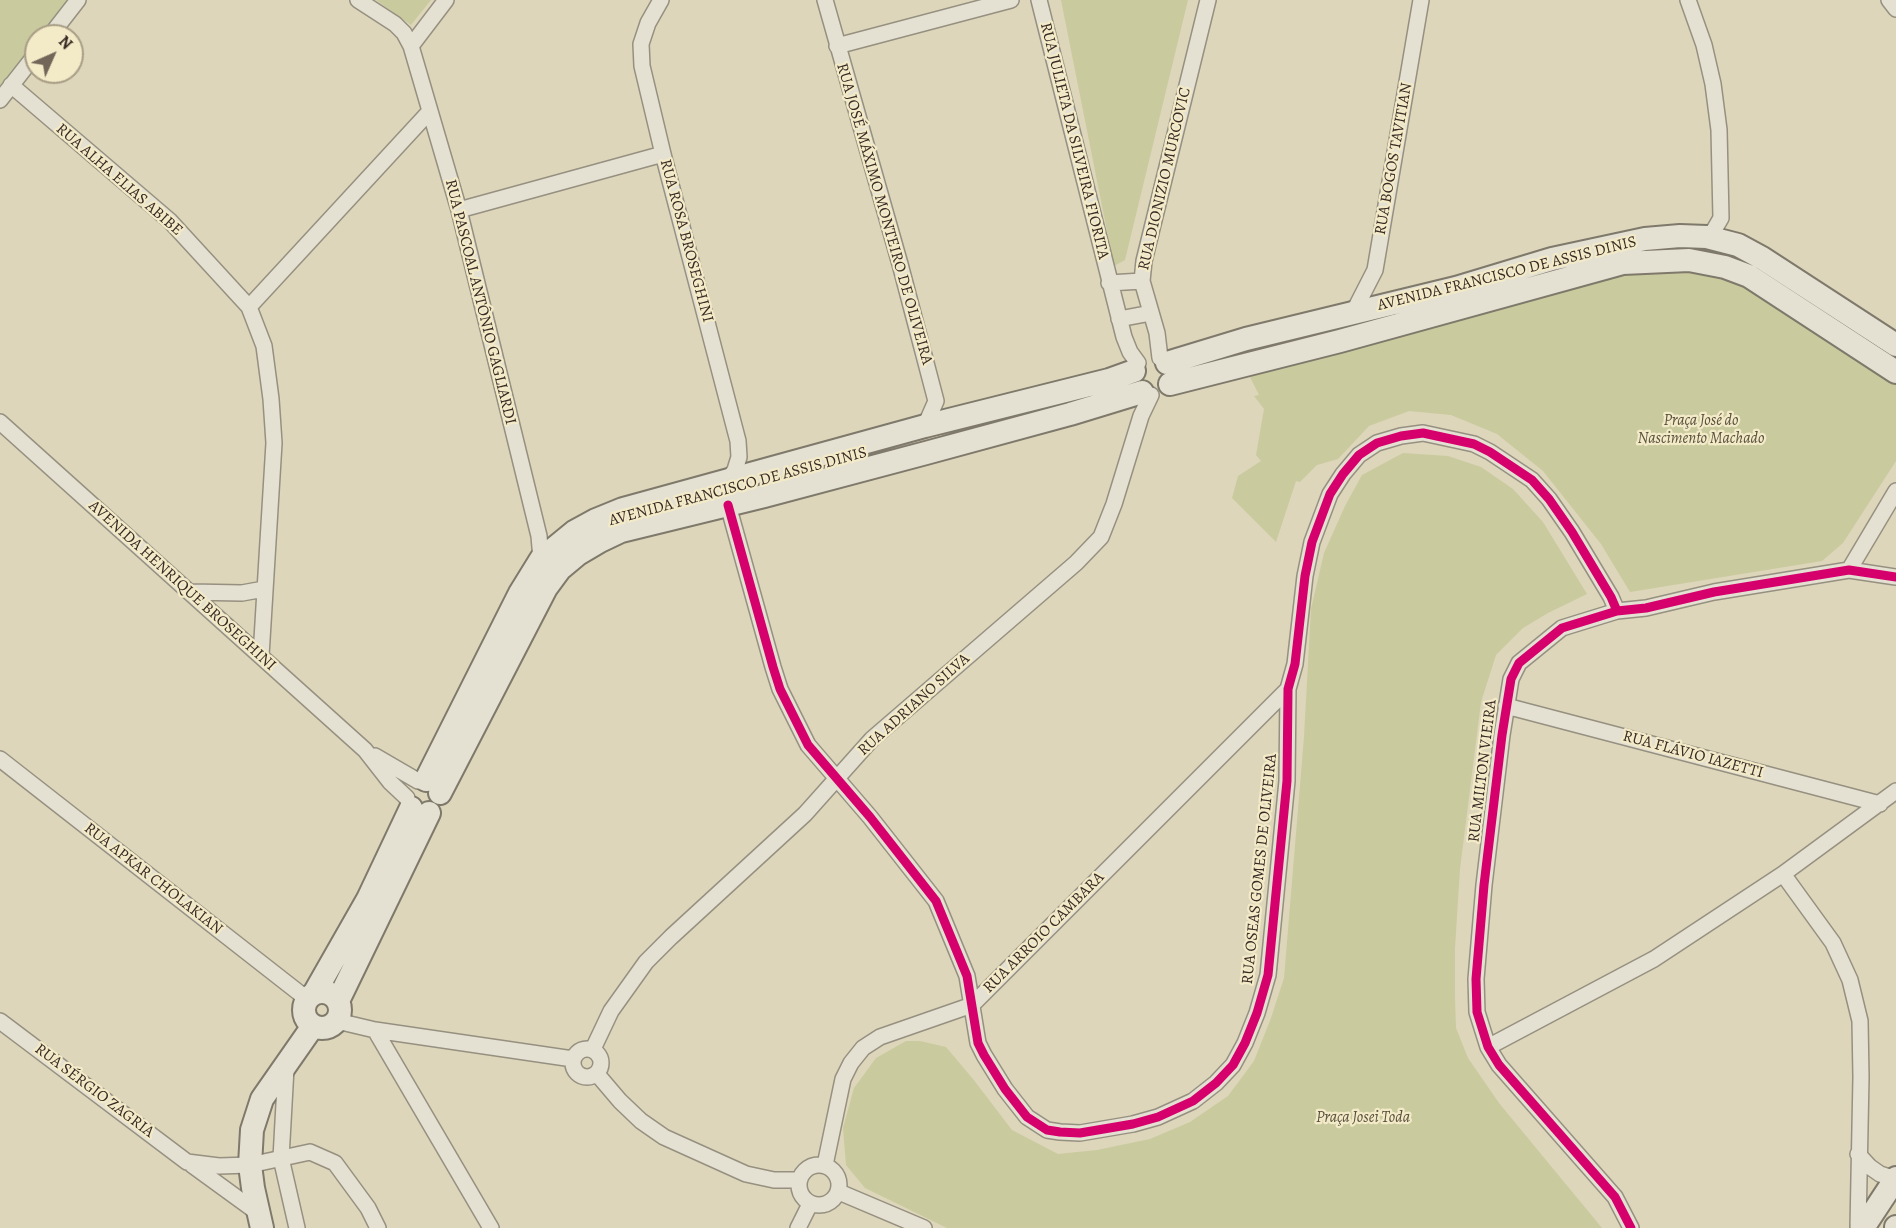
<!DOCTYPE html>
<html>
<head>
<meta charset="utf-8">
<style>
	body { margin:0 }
	#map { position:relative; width:1896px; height:1228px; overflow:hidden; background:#ddd6ba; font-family:Alegreya,serif }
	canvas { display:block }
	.north { position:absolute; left:24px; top:24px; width:60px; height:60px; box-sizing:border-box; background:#f3eac8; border:2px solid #a89d86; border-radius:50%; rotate:45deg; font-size:16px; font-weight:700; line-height:24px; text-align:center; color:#382a24 }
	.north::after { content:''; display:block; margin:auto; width:21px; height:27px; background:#726658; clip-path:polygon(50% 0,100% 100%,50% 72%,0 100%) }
</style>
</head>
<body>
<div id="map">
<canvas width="1896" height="1228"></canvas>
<div class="north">N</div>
</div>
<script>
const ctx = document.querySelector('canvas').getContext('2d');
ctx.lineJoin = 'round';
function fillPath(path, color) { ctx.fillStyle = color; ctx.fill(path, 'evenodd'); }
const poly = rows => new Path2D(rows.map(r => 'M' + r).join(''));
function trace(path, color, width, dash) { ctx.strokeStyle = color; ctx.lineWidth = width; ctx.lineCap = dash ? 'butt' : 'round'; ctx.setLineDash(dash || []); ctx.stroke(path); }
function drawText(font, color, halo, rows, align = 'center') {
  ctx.font = font + ' Alegreya,serif'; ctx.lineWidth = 4.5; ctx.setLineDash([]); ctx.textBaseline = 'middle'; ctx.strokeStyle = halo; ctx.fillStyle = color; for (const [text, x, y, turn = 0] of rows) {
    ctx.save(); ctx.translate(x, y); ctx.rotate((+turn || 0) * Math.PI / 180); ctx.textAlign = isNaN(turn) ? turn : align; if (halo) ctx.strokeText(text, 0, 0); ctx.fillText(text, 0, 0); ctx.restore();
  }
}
fillPath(poly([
	[0,0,68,0,40,36,36,36,36,40,0,86],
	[376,0,431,0,411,25],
	[1061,0,1188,0,1125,260,1114,266],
	[1662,265,1724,274,1896,377,1896,461,1843,543,1822,561,1630,592,1601,544,1543,471,1497,434,1451,415,1409,411,1369,426,1338,459,1317,465,1300,482,1296,481,1276,542,1232,498,1238,476,1261,461,1256,455,1264,409,1254,396,1259,395,1250,377,1420,326],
	[1403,453,1448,456,1481,467,1513,489,1543,522,1587,594,1548,613,1523,628,1496,655,1481,702,1460,869,1455,948,1455,998,1456,1028,1468,1058,1499,1103,1602,1228,947,1228,865,1188,846,1165,843,1128,854,1088,876,1058,906,1041,920,1041,946,1047,973,1079,1012,1130,1058,1154,1097,1150,1150,1139,1190,1122,1228,1096,1254,1061,1271,1018,1284,978,1304,737,1311,609,1324,553,1345,506,1362,475]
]), '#c9ca9e');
const street = poly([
	[358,0,395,24,404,33,411,46,459,210,539,536,541,559],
	[661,0,648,23,641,44,642,66,663,154,738,441,739,457,735,470,727,482],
	[825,0,900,264,936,401,925,426],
	[1039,0,1124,337,1130,352,1138,363],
	[1688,0,1704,45,1713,84,1719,130,1721,218,1714,230,1707,237],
	[1889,0,1896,9],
	[50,36,78,0],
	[411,46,446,0],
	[837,46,1011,0],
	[11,85,170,221,249,307,264,346,271,399,274,443,261,656],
	[0,100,36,54],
	[459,210,663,154],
	[1109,283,1142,281],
	[249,307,430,111],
	[1353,313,1375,270,1421,0],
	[1119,319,1151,313],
	[1160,358,1157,333,1142,281,1144,261,1208,0],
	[0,422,365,750,390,782,407,798],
	[728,505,773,667,780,689,808,745,870,817,936,901,967,976,978,1043,984,1055,1005,1089,1027,1117,1047,1130,1060,1132,1080,1133,1133,1124,1158,1117,1193,1101,1216,1083,1233,1065,1245,1043,1257,1013,1268,975,1287,781,1288,689,1295,664,1305,576,1312,542,1330,494,1343,474,1359,455,1377,443,1401,436,1423,433,1474,444,1490,452,1532,480,1549,499,1572,532,1611,597,1617,611],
	[1849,570,1896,491],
	[190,592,242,593,264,589],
	[1506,706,1880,804],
	[375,756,418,781],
	[0,759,307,999],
	[1783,874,1833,943,1850,980,1860,1021,1861,1077,1858,1228],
	[0,1021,187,1162,219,1166,250,1165,310,1152,335,1163,368,1208,378,1228],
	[337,1021,375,1030,491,1228],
	[375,1030,573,1059],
	[1488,1047,1654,959,1783,874,1896,791],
	'573 1063a14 14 0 1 1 28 0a14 14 0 1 1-28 0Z',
	[593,1049,611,1011,646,962,671,937,805,814,872,739,1076,563,1101,537,1114,504,1141,416,1151,395],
	[286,1068,281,1158,297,1228],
	[597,1074,620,1101,641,1121,664,1137,746,1174,774,1180,798,1180],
	[1858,1154,1870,1167,1880,1174,1896,1179],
	'799 1185a20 20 0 1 1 40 0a20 20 0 1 1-40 0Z',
	[192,1165,258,1213],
	[825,1165,843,1079,851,1063,863,1048,880,1037,972,1005,1288,689],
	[839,1192,924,1228],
	[798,1228,810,1204],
	[1631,1228,1615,1197,1499,1065,1488,1047,1477,1012,1476,979,1484,885,1502,735,1511,679,1519,663,1562,628,1617,611,1646,608,1714,592,1849,570,1896,577]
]);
const secondary = poly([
	[1167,363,1246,339,1456,288,1552,259,1645,239,1680,236,1707,237,1738,245,1762,258,1896,345],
	[1170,384,1340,341,1623,263,1689,260,1725,267,1749,276,1896,372],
	[426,780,520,593,541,559,574,532,596,520,623,509,925,426,1109,380,1134,371],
	[440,793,546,588,560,569,578,554,600,541,621,531,764,496,926,453,1070,414,1142,392],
	'304 1010a18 18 0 1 1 36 0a18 18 0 1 1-36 0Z',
	[315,992,368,899,411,808],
	[338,1001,429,813],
	[262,1228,253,1188,250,1165,252,1130,262,1099,313,1026],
	[1863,1228,1896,1178],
	[1896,1228,1896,1227]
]);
trace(street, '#969080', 18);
trace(secondary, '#7e796b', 26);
trace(street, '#e4e0d2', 15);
trace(secondary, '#e4e0d2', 22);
trace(poly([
	[728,505,773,667,780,689,808,745,870,817,936,901,967,976,978,1043,984,1055,1005,1089,1027,1117,1047,1130,1060,1132,1080,1133,1133,1124,1158,1117,1193,1101,1216,1083,1233,1065,1245,1043,1257,1013,1268,975,1287,781,1288,689,1295,664,1305,576,1312,542,1330,494,1343,474,1359,455,1377,443,1401,436,1423,433,1474,444,1490,452,1532,480,1549,499,1572,532,1611,597,1617,611],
	[1631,1228,1615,1197,1499,1065,1488,1047,1477,1012,1476,979,1484,885,1502,735,1511,679,1519,663,1562,628,1617,611,1646,608,1714,592,1849,570,1896,577]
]), '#d6006c', 9);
drawText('16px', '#382a24', '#f3eac8', [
	["RUA JULIETA DA SILVEIRA FIORITA",1074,141,76],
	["RUA BOGOS TAVITIAN",1394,159,-80],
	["RUA DIONIZIO MURCOVIC",1165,179,-77],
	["RUA ALHA ELIAS ABIBE",119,180,41],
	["RUA JOSÉ MÁXIMO MONTEIRO DE OLIVEIRA",884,214,74],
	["RUA ROSA BROSEGHINI",686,241,75],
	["AVENIDA FRANCISCO DE ASSIS DINIS",1507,274,-14],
	["RUA PASCOAL ANTÔNIO GAGLIARDI",480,302,76],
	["AVENIDA FRANCISCO DE ASSIS DINIS",738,487,-15],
	["AVENIDA HENRIQUE BROSEGHINI",182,586,42],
	["RUA ADRIANO SILVA",914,705,-42],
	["RUA FLÁVIO IAZETTI",1693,755,15],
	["RUA MILTON VIEIRA",1483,771,-83],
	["RUA OSEAS GOMES DE OLIVEIRA",1260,869,-84],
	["RUA APKAR CHOLAKIAN",153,879,38],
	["RUA ARROIO CAMBARA",1044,933,-45],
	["RUA SÉRGIO ZAGRIA",94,1091,37]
]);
drawText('italic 16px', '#58503d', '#f3eac8', [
	["Praça José do",1701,421],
	["Nascimento Machado",1701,439],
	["Praça Josei Toda",1363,1118]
]);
</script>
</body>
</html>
